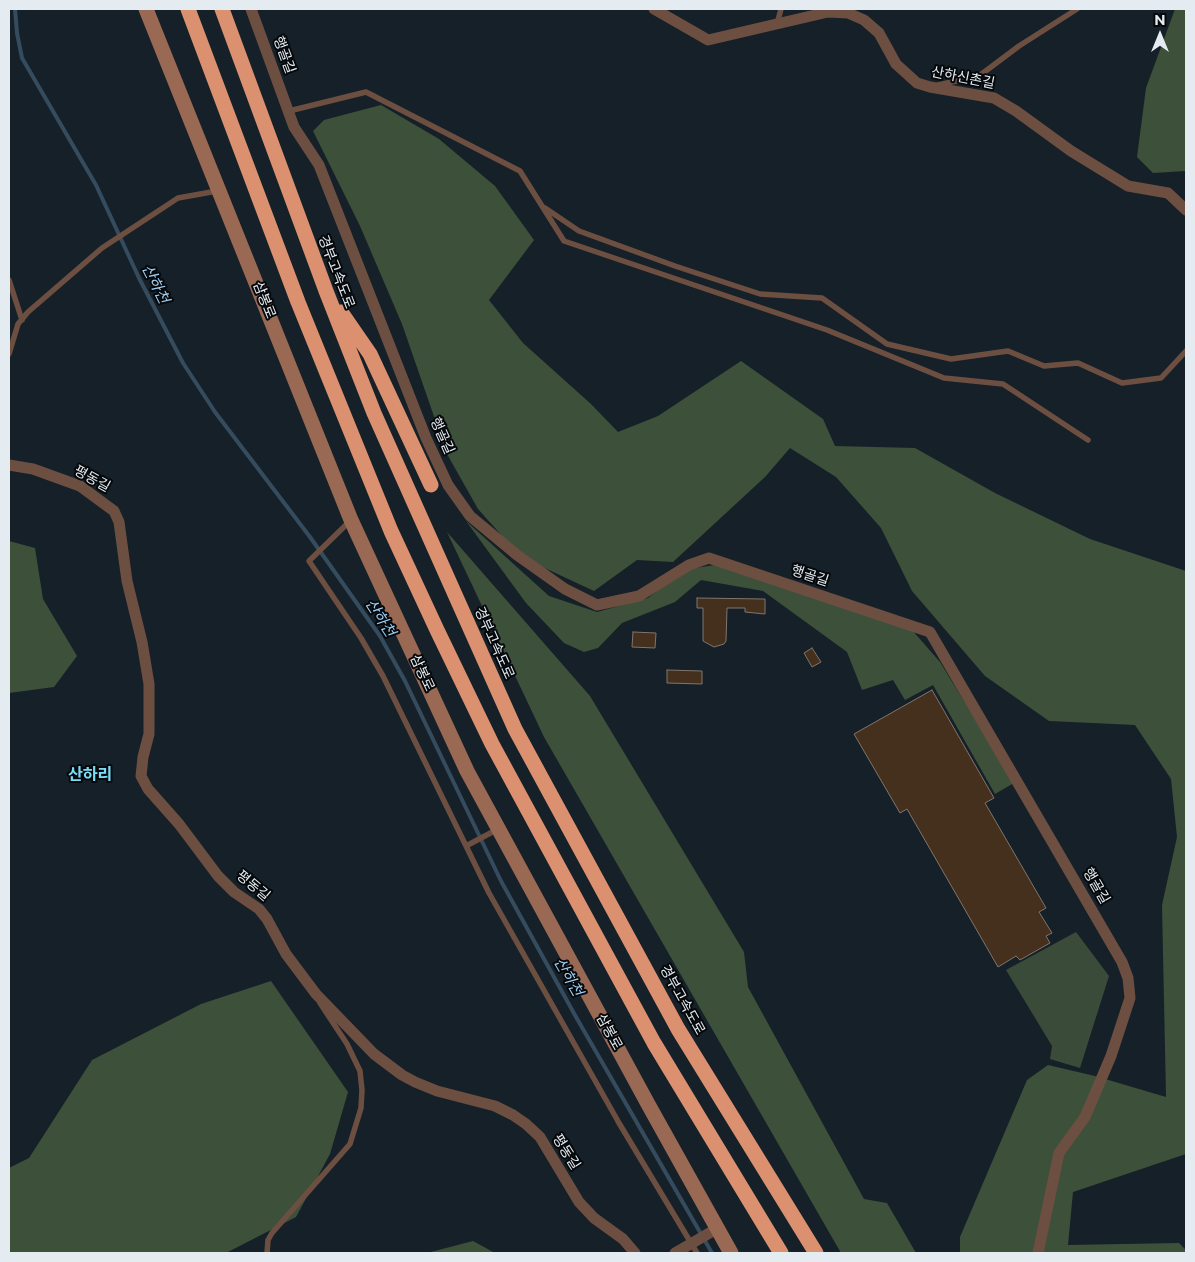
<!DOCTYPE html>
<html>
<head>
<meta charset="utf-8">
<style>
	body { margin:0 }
	#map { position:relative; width:1195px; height:1262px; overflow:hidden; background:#162028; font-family:Montserrat,sans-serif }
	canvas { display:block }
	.frame { position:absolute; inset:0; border:10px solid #e5ecf1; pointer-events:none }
	.north { position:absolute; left:1135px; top:10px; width:50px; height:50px; -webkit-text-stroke:4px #06090c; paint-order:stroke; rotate:0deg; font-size:14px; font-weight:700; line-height:20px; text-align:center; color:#e5ecf1 }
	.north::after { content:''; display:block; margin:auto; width:18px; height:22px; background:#e5ecf1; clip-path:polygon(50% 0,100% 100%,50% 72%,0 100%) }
</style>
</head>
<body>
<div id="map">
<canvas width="1195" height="1262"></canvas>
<div class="frame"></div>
<div class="north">N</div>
</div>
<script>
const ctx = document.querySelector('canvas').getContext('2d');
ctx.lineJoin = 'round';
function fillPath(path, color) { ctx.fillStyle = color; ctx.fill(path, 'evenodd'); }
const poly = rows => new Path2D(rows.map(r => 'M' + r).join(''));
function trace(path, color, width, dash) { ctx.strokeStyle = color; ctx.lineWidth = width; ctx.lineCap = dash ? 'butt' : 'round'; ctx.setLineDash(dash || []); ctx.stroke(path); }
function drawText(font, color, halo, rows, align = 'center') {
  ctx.font = font + ' Montserrat,"Noto Sans KR",sans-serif'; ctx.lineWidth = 4; ctx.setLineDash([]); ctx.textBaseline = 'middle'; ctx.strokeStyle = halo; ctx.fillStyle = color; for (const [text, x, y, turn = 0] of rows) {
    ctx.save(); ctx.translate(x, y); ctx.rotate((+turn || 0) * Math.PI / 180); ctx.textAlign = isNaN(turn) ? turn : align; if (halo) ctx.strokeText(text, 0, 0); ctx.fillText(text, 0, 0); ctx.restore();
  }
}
fillPath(poly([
	[1076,932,1109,976,1080,1068,1050,1059,1052,1046,1006,970]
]), '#3b4b39');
fillPath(poly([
	[1175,9,1186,9,1186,171,1153,173,1137,157,1146,88],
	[381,105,439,139,495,186,534,240,489,300,523,343,591,404,618,432,658,416,741,361,823,419,835,446,915,448,995,493,1090,539,1186,571,1186,1154,1073,1192,1068,1245,1179,1243,1186,1250,1186,1253,960,1253,960,1237,1027,1080,1048,1065,1095,1076,1166,1097,1162,905,1177,837,1171,779,1135,725,1049,721,985,676,912,591,881,528,836,477,790,448,765,477,673,562,637,560,594,591,521,557,478,509,447,454,402,324,360,226,313,131,324,120],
	[466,521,549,596,597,612,648,598,689,565,689,569,721,564,912,630,940,662,1014,783,995,794,933,685,905,700,893,680,862,690,847,652,763,591,701,580,675,602,622,623,598,648,584,652,564,643,526,603],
	[447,532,590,696,744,952,748,987,864,1199,887,1203,916,1253,841,1253,544,737],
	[9,541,35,548,43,599,77,656,54,687,9,693],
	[271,981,348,1092,330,1154,296,1217,226,1253,9,1253,9,1168,29,1158,92,1060,201,1004],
	[473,1241,495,1253,427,1253]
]), '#3d503a');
trace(poly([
	[15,9,17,33,22,58,96,185,139,278,183,363,215,412,310,537,380,636,405,681,501,881,576,1017,712,1253]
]), '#354c5f', 4);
const building = poly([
	[697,598,765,599,765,614,745,612,745,608,727,608,726,641,724,644,714,647,703,641,703,608,697,608,697,598],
	[633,632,656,633,655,648,632,647,633,632],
	[812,648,821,662,812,667,804,653,812,648],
	[667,670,702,671,702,684,667,683,667,670],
	[932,690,994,798,985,803,1046,908,1039,912,1052,933,1046,936,1050,943,1020,960,1016,956,998,967,907,809,900,813,854,734,932,690]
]);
fillPath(building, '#45301e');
trace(building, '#81756c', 1);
trace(poly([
	[777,24,781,9],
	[938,85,979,76,1019,46,1077,9],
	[289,111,366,92,520,171,564,241,827,330,944,378,1003,384,1088,440],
	[545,208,579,231,675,266,760,294,822,298,887,344,951,359,1008,351,1044,366,1078,363,1122,383,1161,378,1186,351],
	[9,280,22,320],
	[9,354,18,324,28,312,102,248,178,198,217,191],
	[351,520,309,561,361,638,383,676,489,893,619,1123,697,1253],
	[466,846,498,829],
	[267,1253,268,1240,272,1233,350,1144,361,1108,362,1090,360,1071,347,1044,320,1003]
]), '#6d4f42', 5.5);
trace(poly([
	[251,9,294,127,319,165,426,438,448,485,470,516,517,555,565,589,597,605,639,596,689,565,709,558,930,632,1122,962,1128,978,1130,998,1111,1056,1085,1117,1059,1153,1038,1253],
	[654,9,708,40,828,12,848,13,864,20,879,33,896,64,917,83,930,87,994,98,1016,111,1071,151,1128,186,1168,193,1186,210],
	[9,465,33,469,80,486,114,511,119,522,127,581,142,642,149,684,149,734,143,757,141,776,148,789,179,824,218,876,234,892,259,909,267,919,286,954,316,994,374,1054,402,1075,415,1082,437,1091,495,1106,513,1115,526,1124,540,1137,579,1202,594,1218,623,1239,635,1253],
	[675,1253,718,1228]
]), '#6d4f42', 11);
trace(poly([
	[146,9,351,520,467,771,648,1104,731,1253]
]), '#996954', 15);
trace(poly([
	[188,9,298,302,391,531,437,630,492,744,654,1043,781,1253],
	[222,9,326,291,374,413,515,729,678,1029,816,1253],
	[341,312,370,354,431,485]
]), '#db906f', 15);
drawText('14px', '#e5ecf1', '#06090c', [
	["행골길",284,55,70],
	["산하신촌길",963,78,11],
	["경부고속도로",336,272,69],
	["삼봉로",264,300,68],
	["행골길",442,436,66],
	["평동길",92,479,29],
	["행골길",810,576,18],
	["경부고속도로",494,643,66],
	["삼봉로",422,673,65],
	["평동길",253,886,40],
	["행골길",1096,886,60],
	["경부고속도로",682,1000,61],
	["삼봉로",609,1032,61],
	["평동길",566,1152,58]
]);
drawText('italic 15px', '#9fcef3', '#06090c', [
	["산하천",155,284,63],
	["산하천",380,618,57],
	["산하천",568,977,60]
]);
drawText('bold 16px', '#7addf7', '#06090c', [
	["산하리",90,775]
]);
</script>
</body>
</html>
